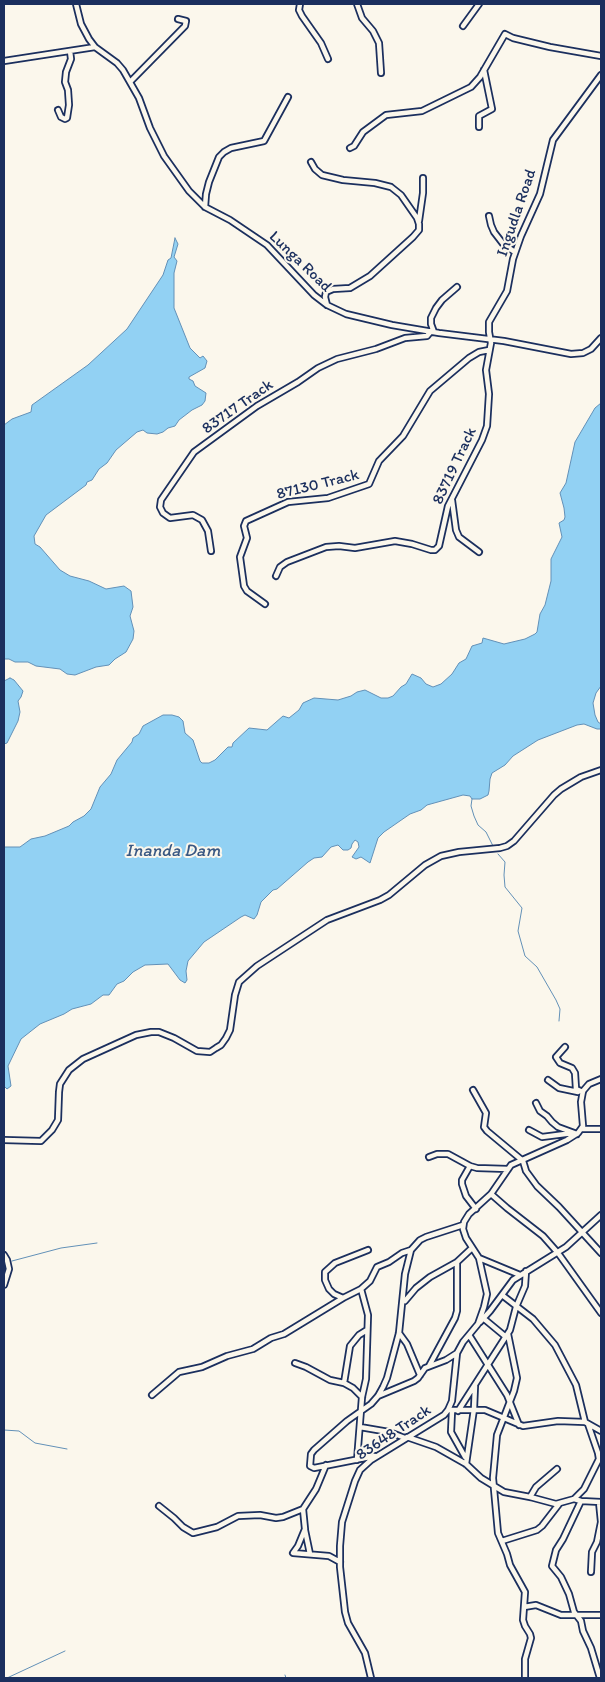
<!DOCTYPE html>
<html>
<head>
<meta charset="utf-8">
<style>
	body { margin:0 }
	#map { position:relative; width:605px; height:1682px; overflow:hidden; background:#fbf7ec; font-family:Itim,sans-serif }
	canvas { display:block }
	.frame { position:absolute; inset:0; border:5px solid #1b2f5e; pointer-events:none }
</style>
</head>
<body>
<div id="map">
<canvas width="605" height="1682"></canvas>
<div class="frame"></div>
</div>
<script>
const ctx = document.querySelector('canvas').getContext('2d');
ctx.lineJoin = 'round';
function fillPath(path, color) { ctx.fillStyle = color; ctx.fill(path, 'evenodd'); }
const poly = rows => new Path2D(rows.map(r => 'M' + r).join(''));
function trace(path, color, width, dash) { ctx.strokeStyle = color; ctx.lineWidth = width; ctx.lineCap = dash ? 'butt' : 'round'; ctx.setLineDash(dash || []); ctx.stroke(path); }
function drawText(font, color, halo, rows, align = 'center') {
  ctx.font = font + ' Itim,sans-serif'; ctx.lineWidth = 4; ctx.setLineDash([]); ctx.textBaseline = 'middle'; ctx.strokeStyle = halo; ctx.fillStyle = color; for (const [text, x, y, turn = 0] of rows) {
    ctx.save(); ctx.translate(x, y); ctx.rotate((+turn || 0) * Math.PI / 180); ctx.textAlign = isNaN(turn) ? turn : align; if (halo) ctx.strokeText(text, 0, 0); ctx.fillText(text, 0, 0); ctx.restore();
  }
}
const water = poly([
	[175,238,178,244,174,257,177,261,174,273,174,308,190,348,200,358,203,356,207,361,205,368,189,377,189,379,193,381,195,386,206,393,205,401,202,405,192,410,179,420,175,426,168,428,163,432,157,434,147,433,143,430,137,432,116,450,107,463,99,469,92,480,87,482,86,485,46,515,34,536,35,544,40,547,60,570,70,576,89,581,106,589,124,586,131,591,133,607,130,616,134,631,133,639,126,652,115,659,109,665,96,667,75,675,67,674,60,669,36,666,28,662,15,662,9,659,4,659,4,425,12,419,31,412,32,405,88,365,127,329,163,275,168,260,171,258,175,238],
	[601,403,601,686,596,693,593,703,595,715,598,722,601,724,601,729,597,729,584,724,577,725,538,740,513,756,505,765,492,773,490,779,489,791,488,795,480,799,472,799,470,796,463,795,427,805,421,810,410,814,384,832,378,838,370,863,361,857,356,859,352,857,359,847,358,842,355,840,352,844,351,848,348,850,343,850,338,845,331,847,322,857,314,858,308,862,277,889,273,890,261,902,257,915,254,919,245,915,241,917,204,942,188,961,186,971,187,980,185,983,180,980,168,964,145,965,133,972,124,981,117,984,109,995,103,995,91,1004,72,1009,64,1014,40,1024,21,1039,8,1066,11,1086,7,1089,4,1086,4,847,20,847,31,839,45,836,69,826,73,822,84,816,91,809,100,787,111,774,117,760,132,742,133,738,139,734,143,726,163,715,172,715,179,717,183,721,185,733,193,740,200,761,202,763,209,763,215,760,228,747,232,747,233,743,249,728,267,730,283,716,289,718,299,710,303,703,314,698,338,700,351,696,357,692,365,690,381,698,388,698,393,696,401,687,406,684,412,674,421,678,426,684,433,687,441,684,452,674,459,663,466,659,472,646,482,643,483,638,504,644,525,639,535,634,537,632,540,614,545,605,551,581,551,559,562,537,559,523,564,520,565,517,564,508,560,493,566,483,575,442,595,408,601,403],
	[10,678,14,680,23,691,21,697,18,701,20,712,18,721,7,743,4,744,4,681,10,678]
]);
fillPath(water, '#92d1f3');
trace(water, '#6290b7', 1);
trace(poly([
	[472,799,471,806,474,816,478,825,486,832,493,846],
	[498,854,505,862,504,875,505,887,522,908,518,931,525,956,537,967,556,1000,560,1009,559,1021],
	[12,1261,61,1248,97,1243],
	[4,1430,19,1431,35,1443,67,1449],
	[285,1675,286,1678],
	[7,1678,65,1651]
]), '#6290b7', 1);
const minor = poly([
	[76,4,81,24,89,39,95,47,117,63,123,70,139,98,150,128,164,156,189,191,205,207,230,220,267,245,314,295,327,305,346,314,392,325,439,333,504,341,571,354,583,353,591,349,601,338],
	[300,4,299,10,302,16,321,43,328,59],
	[357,4,362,18,373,31,379,43,381,73],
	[463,26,479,4],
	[4,61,95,47],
	[130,82,185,26,186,21,178,19],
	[58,110,61,117,65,119,67,118,69,105,68,90,65,82,66,72,71,59,70,51],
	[479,127,479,116,492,109,484,70],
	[350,148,354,146,363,132,386,115,422,111,471,87,480,77,505,34,513,38,550,47,601,56],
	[311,162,315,169,322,175,343,180,375,183,391,187,401,195,417,218,419,224,419,230,413,237,370,276,350,288,333,289,326,292,325,297,327,305],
	[205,207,206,194,209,182,219,157,224,152,231,148,264,141,288,97],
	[489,216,491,225,494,232,504,245,515,252],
	[419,221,423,193,423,178],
	[434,332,431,324,431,318,436,308,442,300,457,287],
	[452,500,456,530,459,537,479,552],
	[211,551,208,531,202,520,193,515,170,518,163,513,160,507,161,500,194,452,257,406,298,382,318,368,337,359,376,349,405,338,427,336,431,331],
	[276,576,280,567,287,562,326,547,339,546,355,548,395,541,412,544,431,550,435,550,439,546,448,506,482,440,487,426,489,394,486,370,491,343,489,332,489,322,507,291,513,259,521,236,540,194,553,140,601,75],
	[265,604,247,591,244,586,240,557,247,538,244,526,246,521,288,502,328,498,369,484,379,461,403,436,430,391,469,358,479,352,489,350],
	[565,1047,556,1057,560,1063,572,1068,575,1073,576,1089,583,1092],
	[548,1080,559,1088,578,1092],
	[473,1090,486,1113,484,1127,487,1131,523,1161,526,1171,537,1186,559,1207,601,1253],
	[536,1103,540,1111,547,1116,552,1122,558,1127,577,1134],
	[582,1129,601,1129],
	[529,1130,542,1137,573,1133],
	[4,1140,41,1141,52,1130,58,1120,59,1092,60,1084,69,1070,83,1059,136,1035,151,1032,159,1032,174,1038,197,1051,210,1052,216,1048,221,1045,226,1038,230,1030,235,995,239,982,257,966,327,920,380,900,389,895,425,865,441,856,459,852,500,848,507,846,514,841,554,795,561,789,581,777,601,770],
	[429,1157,437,1154,448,1154,470,1166,477,1168,508,1169],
	[470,1166,462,1180,462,1184,466,1196,476,1209],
	[491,1194,507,1208,543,1236,558,1253,601,1313],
	[4,1255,7,1260,9,1269,4,1285],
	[479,1258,520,1275],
	[502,1295,533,1319,555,1345,576,1385,585,1422],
	[343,1298,334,1294,329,1289,325,1280,325,1272,335,1263,368,1250],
	[405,1301,416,1288,430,1277,457,1262,472,1248],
	[483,1318,506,1337],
	[480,1322,490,1311,513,1280,566,1247,601,1215],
	[399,1333,407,1344,420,1375],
	[508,1334,517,1378,514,1391,497,1435,493,1478,498,1533,507,1554,510,1565,525,1592,523,1620,525,1626,530,1634,531,1638,525,1659,525,1678],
	[469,1335,507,1395,519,1425],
	[295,1363,306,1367,330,1380,344,1383,353,1388,362,1397],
	[429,1366,455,1318,457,1311,457,1262],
	[344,1383,350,1346,359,1335,367,1330],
	[152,1395,179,1372,202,1367,227,1356,253,1349,271,1338,284,1334,343,1298,361,1289,370,1281,377,1267,389,1262,402,1253,411,1250],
	[378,1396,414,1381,418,1378,425,1368,446,1360,457,1353],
	[448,1410,485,1410,523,1426,558,1421,585,1422,601,1431],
	[452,1411,451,1432,465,1457],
	[458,1411,510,1330,516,1307,525,1286,526,1271],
	[360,1427,389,1432,405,1438],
	[407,1437,436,1447,466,1464,481,1478,504,1492,530,1497,556,1504,574,1499,581,1501,601,1502],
	[375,1456,314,1468,310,1466,311,1454,314,1450,347,1421,371,1404,378,1396,383,1387,387,1378,399,1333,405,1274,411,1250,420,1240,426,1237,463,1225],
	[357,1460,362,1397,366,1379,368,1315,361,1289],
	[466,1464,474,1409,475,1386],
	[530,1497,536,1487,557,1469],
	[574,1499,584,1489,599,1459,598,1453,588,1424],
	[581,1501,563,1539,556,1550,552,1566,561,1577,569,1594,574,1612,581,1621,583,1631,591,1648,600,1678],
	[159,1506,174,1518,183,1527,193,1533,217,1527,238,1516,260,1515,276,1518,283,1517,303,1509,316,1489,326,1465],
	[303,1509,305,1529,298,1546,293,1553,329,1556,340,1562],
	[305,1530,310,1554],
	[502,1541,537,1530,542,1526,559,1504],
	[591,1572,592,1552,597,1542,601,1522,599,1502],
	[524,1607,536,1605,561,1615,601,1615],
	[371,1678,365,1653,348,1623,345,1612,340,1567,340,1546,342,1522,355,1481,360,1470,371,1460,444,1415,448,1410,452,1401,457,1353,463,1342,478,1324,484,1307,487,1294,479,1258,466,1238,463,1229,464,1222,469,1214,491,1194,511,1165,567,1140,578,1133,583,1126,581,1102,583,1091,589,1084,601,1079]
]);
trace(minor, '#1b2f5e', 8);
trace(minor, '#fbf7ec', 4.5);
drawText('16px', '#1b2f5e', '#fbf7ec', [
	["Ingudla Road",517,213,-71],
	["Lunga Road",300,262,44],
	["83717 Track",238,407,-35],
	["83719 Track",455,466,-65],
	["87130 Track",318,485,-14],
	["83648 Track",394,1433,-34]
]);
drawText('italic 18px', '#395883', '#fbf7ec', [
	["Inanda Dam",173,851]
]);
</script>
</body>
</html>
